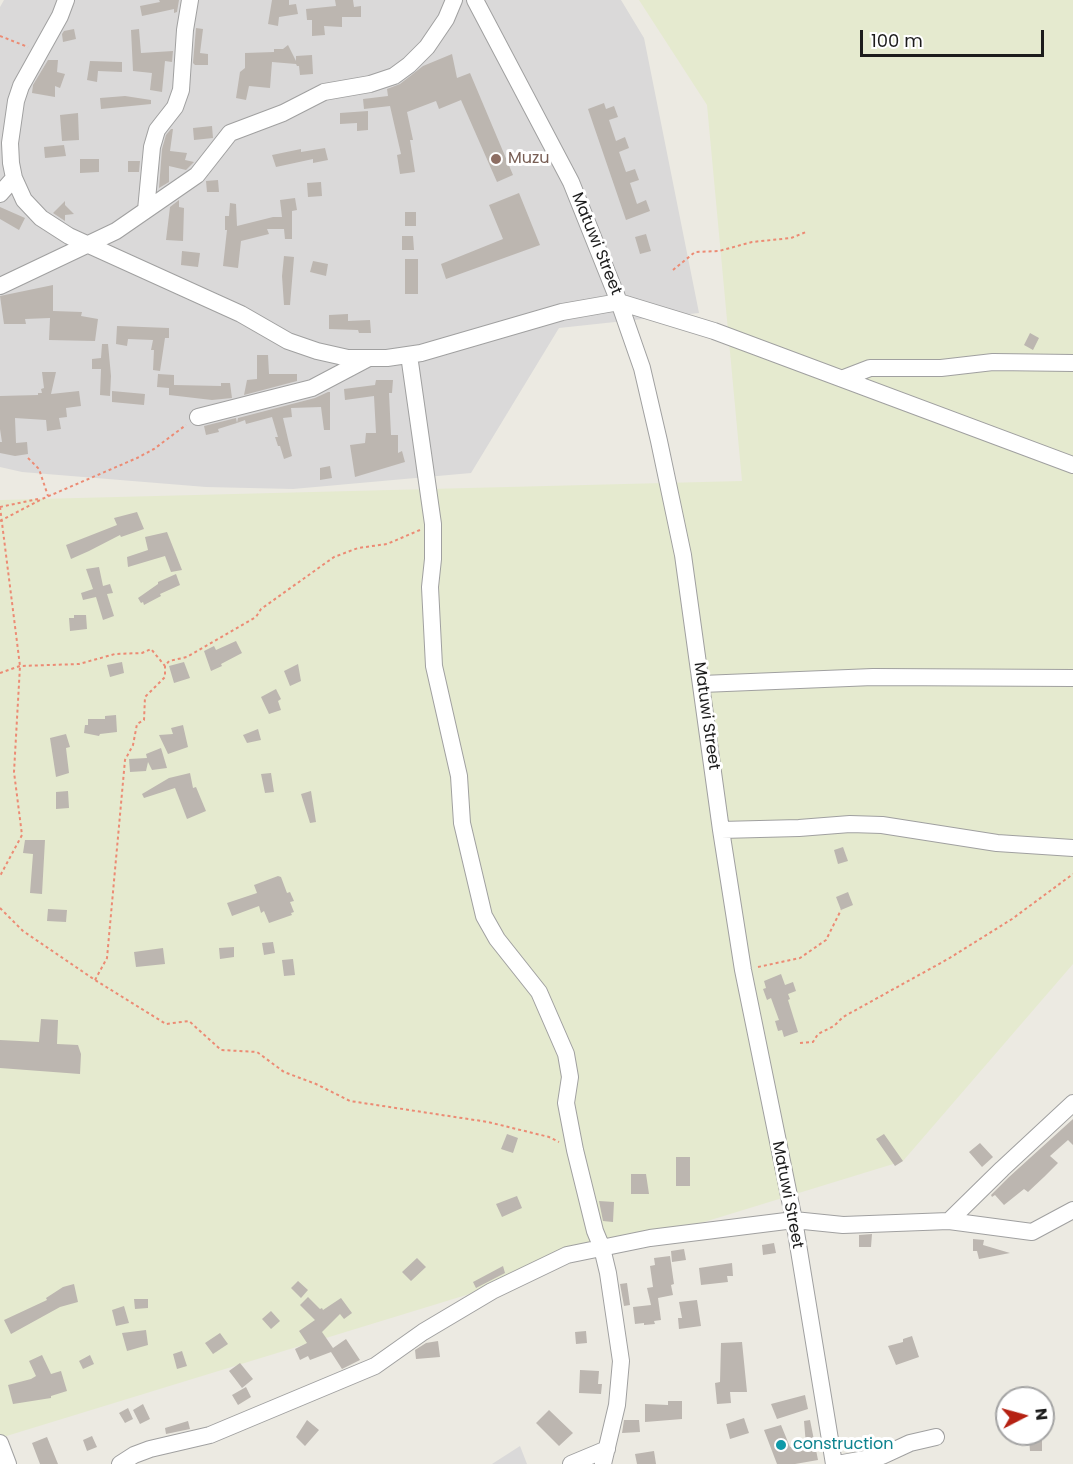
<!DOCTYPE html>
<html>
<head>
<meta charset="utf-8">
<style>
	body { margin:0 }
	#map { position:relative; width:1073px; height:1464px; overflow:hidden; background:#eceae2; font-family:Poppins,sans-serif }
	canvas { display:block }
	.north { position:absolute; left:995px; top:1386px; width:60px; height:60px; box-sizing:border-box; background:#fff; border:2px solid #a4a4a4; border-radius:50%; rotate:84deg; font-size:16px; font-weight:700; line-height:24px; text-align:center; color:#1c1c1c }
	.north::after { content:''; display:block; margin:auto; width:21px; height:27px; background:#b52112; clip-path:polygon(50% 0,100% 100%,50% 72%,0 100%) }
	.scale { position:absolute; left:860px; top:30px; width:184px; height:27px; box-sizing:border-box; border:3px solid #1c1c1c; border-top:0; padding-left:8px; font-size:18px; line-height:21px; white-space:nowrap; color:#1c1c1c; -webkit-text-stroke:4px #fff; paint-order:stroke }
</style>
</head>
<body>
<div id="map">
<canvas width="1073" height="1464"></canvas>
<div class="north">N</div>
<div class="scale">100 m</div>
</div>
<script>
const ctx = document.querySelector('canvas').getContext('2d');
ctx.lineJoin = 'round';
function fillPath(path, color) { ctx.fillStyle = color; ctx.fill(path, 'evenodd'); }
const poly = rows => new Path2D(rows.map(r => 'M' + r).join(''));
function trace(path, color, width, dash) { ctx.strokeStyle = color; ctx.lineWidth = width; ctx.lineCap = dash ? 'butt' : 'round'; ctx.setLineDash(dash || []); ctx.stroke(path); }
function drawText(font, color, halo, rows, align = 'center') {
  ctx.font = font + ' Poppins,sans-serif'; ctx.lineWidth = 6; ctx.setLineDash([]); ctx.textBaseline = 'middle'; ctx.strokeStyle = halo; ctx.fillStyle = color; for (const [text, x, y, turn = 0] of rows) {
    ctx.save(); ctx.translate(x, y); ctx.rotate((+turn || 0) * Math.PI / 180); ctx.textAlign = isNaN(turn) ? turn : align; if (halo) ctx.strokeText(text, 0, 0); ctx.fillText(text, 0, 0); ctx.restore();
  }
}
fillPath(poly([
	[4,0,621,0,644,38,699,313,559,328,471,473,293,489,206,487,22,472,0,467,0,7],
	[520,1446,527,1464,492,1464]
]), '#dad9d9');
fillPath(poly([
	[639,0,1073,0,1073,964,903,1161,0,1438,0,500,742,481,707,105]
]), '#e5eacf');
fillPath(poly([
	[159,0,179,0,177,12,174,13,174,9,142,16,140,6,160,2],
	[272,0,289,0,289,5,296,4,298,14,279,17,278,26,268,24],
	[335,0,353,0,354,7,361,6,361,17,342,17,342,27,324,26,325,35,312,36,312,20,307,20,306,9,336,6],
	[196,28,203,29,200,53,208,54,208,65,195,65,193,63],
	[74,29,76,39,63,42,62,34,64,31],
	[139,29,141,53,173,51,172,62,165,61,162,92,150,90,152,73,133,71,131,30],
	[288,45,296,61,296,56,312,55,313,74,300,75,299,66,297,66,296,64,272,62,270,88,249,86,246,100,236,98,240,72,245,68,245,53,274,52,274,49,283,49],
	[452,54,457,78,470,73,513,175,497,182,461,100,439,109,436,101,407,112,413,140,410,140,415,172,400,174,397,155,401,154,390,106,364,109,363,99,388,96,387,89,400,84,423,66],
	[48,60,58,60,57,72,65,74,60,88,55,86,55,97,32,93,33,85],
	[90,61,122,62,122,72,98,71,97,82,87,80],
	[125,96,151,100,151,104,101,109,100,98],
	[604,103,606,109,614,106,618,117,609,120,616,141,625,137,629,148,619,152,626,172,635,169,639,180,630,183,637,204,646,200,650,211,626,220,588,109],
	[368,111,368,130,357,131,357,123,340,124,340,113],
	[78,113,79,140,62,141,60,115],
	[212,126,213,138,194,140,193,128],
	[171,129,173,129,170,151,187,153,185,160,194,162,186,170,169,166,169,182,159,188,162,149,166,135],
	[64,145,66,156,45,158,44,147],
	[325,148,328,160,313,163,313,159,276,167,272,155,301,149,301,152],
	[80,159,99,159,99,172,80,173],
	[128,161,140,161,139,172,128,172],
	[218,180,219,192,207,192,206,181],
	[321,182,322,196,308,197,307,183],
	[519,193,540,245,446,279,441,264,503,239,489,205],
	[295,198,297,210,292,211,292,239,285,239,284,229,267,229,269,234,241,241,238,268,223,266,227,230,225,230,225,216,229,216,230,203,236,204,237,226,273,217,282,217,280,200],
	[179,200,179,207,184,208,183,241,166,240,170,207],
	[65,201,65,205,74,214,65,215,65,221,53,213],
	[0,207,25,218,19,230,0,219],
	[405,212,416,212,416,226,405,226],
	[646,234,651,251,640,254,635,237],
	[402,236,413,236,414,250,402,250],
	[182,251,200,253,198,267,181,265],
	[284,256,294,257,290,305,284,305,282,276],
	[405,259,418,259,418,294,405,294],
	[313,261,328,264,326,276,310,272],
	[53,285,53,311,82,312,81,316,98,319,95,341,49,340,50,318,25,319,26,324,4,324,0,296],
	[348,314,348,321,370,320,371,333,359,333,358,330,329,329,329,315],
	[117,326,169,328,169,338,165,338,160,371,153,370,154,350,151,350,153,340,128,339,127,346,116,344],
	[1030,333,1039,338,1033,350,1024,345],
	[102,344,108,344,111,376,110,396,100,395,101,369,92,369,92,359,101,358],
	[257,355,268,355,269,374,297,374,297,381,244,395,247,380,257,379],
	[42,372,56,372,51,394,79,391,81,406,66,408,67,417,59,418,61,429,47,431,46,420,15,418,16,443,27,442,28,454,15,456,0,453,0,442,2,442,0,429,0,396,38,395,38,393,42,393,41,389,44,388],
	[158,374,174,375,174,385,221,386,221,383,230,383,232,398,212,400,169,395,169,388,157,387],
	[376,380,393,380,392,393,389,393,391,435,398,435,398,453,402,451,405,462,355,477,350,445,365,443,366,433,376,433,374,396,345,400,344,389,375,385],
	[112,391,145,394,144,405,112,402],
	[328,392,330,392,330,430,324,430,321,407,291,408,292,417,283,418,292,456,284,459,280,446,278,446,275,437,278,437,272,417,246,424,245,420,237,423,238,418,315,398],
	[236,418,237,423,218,429,219,432,206,435,204,426],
	[330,466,332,478,320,480,320,468],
	[137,512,144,529,121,537,120,535,89,551,71,559,66,545,117,525,114,518],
	[167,532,182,570,171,572,165,556,128,567,127,557,148,550,145,537],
	[99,567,103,586,110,584,113,593,107,594,114,616,103,620,96,597,83,600,81,593,93,589,86,569],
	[176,574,180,585,160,594,161,596,144,605,143,602,141,603,138,598,158,584,158,582],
	[74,615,86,615,87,629,70,631,69,618,74,618],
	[236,641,242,653,221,664,222,666,211,671,204,651,214,646,216,650],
	[122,662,124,673,110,677,107,665],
	[184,662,190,678,174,683,169,666],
	[298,664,301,681,290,686,284,671],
	[276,689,281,699,278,701,281,710,269,714,261,697],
	[116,715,117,732,100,734,99,736,84,733,85,725,88,725,88,719,105,719,105,716],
	[183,725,188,747,168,754,159,735,173,734,171,728],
	[258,729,261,740,247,743,243,735],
	[66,734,70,747,66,748,69,773,56,777,50,738],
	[161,748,167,768,152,770,148,762,146,771,130,772,129,759,147,758,146,754],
	[190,773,193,788,196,787,206,811,187,819,175,788,144,798,142,794,169,778],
	[271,773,274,792,265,793,261,774],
	[68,791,69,808,56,809,56,792],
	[311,791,316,822,310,823,301,794],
	[25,840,45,840,42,894,30,893,33,854,23,853],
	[843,847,848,861,838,864,834,850],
	[278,876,281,877,287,893,290,892,294,901,290,902,294,912,291,913,292,915,269,923,264,911,261,913,259,906,232,916,227,903,257,893,254,885],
	[848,892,853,905,841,910,836,897],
	[48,909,67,910,66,922,47,921],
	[273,942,275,953,264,955,262,943],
	[234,947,234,957,220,959,219,948],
	[163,948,165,964,136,967,134,952],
	[293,959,295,975,284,976,282,960],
	[781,974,785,985,793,982,796,991,788,994,790,999,788,1000,798,1032,784,1037,782,1030,778,1031,775,1021,779,1020,771,998,767,1000,763,989,766,988,764,981],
	[41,1019,58,1020,57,1044,78,1045,81,1054,80,1074,0,1068,0,1040,39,1042],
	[1073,1119,1073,1145,1068,1140,1050,1156,1058,1163,1044,1177,1028,1192,1024,1189,1004,1205,995,1195,992,1197,991,1195,1009,1177],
	[507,1134,518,1138,513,1153,501,1149],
	[884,1134,903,1161,895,1166,876,1139],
	[980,1143,993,1157,982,1167,969,1152],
	[676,1157,690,1157,690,1186,676,1186],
	[631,1174,646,1174,649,1194,631,1194],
	[517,1196,522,1208,502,1217,496,1204],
	[599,1201,614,1202,613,1222,603,1221],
	[872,1234,871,1247,859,1247,859,1235],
	[973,1239,984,1240,983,1245,1010,1253,979,1259,977,1251,973,1251],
	[774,1243,776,1253,763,1255,762,1245],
	[684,1249,686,1260,672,1262,671,1251],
	[670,1256,674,1284,671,1285,673,1295,658,1298,661,1320,654,1321,655,1324,644,1325,644,1323,635,1324,633,1307,651,1305,647,1288,653,1287,650,1266,655,1265,654,1258],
	[417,1258,426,1267,411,1281,402,1272],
	[732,1263,733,1276,727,1276,728,1282,701,1285,699,1268],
	[503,1266,505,1273,476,1288,473,1282],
	[298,1281,308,1290,301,1298,291,1288],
	[627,1283,630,1305,624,1306,620,1284],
	[74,1284,78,1302,60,1307,11,1334,4,1320,47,1300,46,1298,63,1287],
	[308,1297,320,1309,322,1308,323,1310,341,1298,352,1313,344,1319,340,1314,322,1332,333,1348,346,1339,360,1360,342,1369,331,1352,310,1360,308,1356,300,1360,295,1349,307,1343,299,1331,315,1320,300,1305],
	[134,1299,148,1299,148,1308,135,1309],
	[697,1300,701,1326,679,1329,678,1318,682,1318,679,1302],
	[124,1306,129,1323,116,1326,112,1310],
	[271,1311,280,1321,271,1329,262,1319],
	[146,1330,148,1345,127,1351,122,1333],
	[586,1331,587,1343,576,1344,575,1332],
	[220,1333,228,1344,213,1354,205,1343],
	[912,1336,919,1357,896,1365,888,1346,903,1342,903,1339],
	[438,1341,440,1357,416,1359,415,1350,426,1343],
	[742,1342,747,1392,730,1392,731,1403,717,1404,715,1383,720,1382,721,1343],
	[182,1351,187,1366,177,1369,173,1354],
	[42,1355,51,1374,61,1371,67,1391,51,1396,51,1398,13,1404,8,1385,31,1379,36,1376,29,1361],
	[90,1355,94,1364,83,1369,79,1361],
	[240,1363,253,1379,242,1388,229,1371],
	[580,1370,599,1371,598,1384,602,1384,601,1394,579,1393],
	[246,1387,251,1397,238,1405,232,1395],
	[805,1395,808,1409,777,1419,771,1404],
	[668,1401,682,1401,682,1419,645,1422,645,1404,668,1405],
	[143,1404,150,1419,140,1424,133,1410],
	[128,1408,133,1419,125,1423,119,1413],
	[549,1410,573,1433,559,1446,536,1423],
	[744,1418,749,1433,730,1439,726,1424],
	[307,1420,319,1430,305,1446,296,1437],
	[624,1420,639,1420,640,1432,622,1433],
	[810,1420,818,1460,795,1464,777,1464,764,1430,781,1425,790,1447,806,1445,804,1421],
	[188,1421,190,1429,166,1434,165,1428],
	[92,1436,97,1447,87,1451,83,1440],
	[47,1437,58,1464,40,1464,32,1443],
	[1042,1438,1042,1451,1030,1451,1029,1439],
	[654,1451,656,1464,637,1464,635,1454]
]), '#bcb6b0');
const minor = poly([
	[66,0,60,16,21,86,16,101,10,143,11,163,14,178,24,200,41,218,69,236,241,314,288,341,317,351,348,358,387,358,421,353,562,312,619,302,714,331,1073,465],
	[475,0,571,182,619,302,642,368,659,441,683,555,721,830,743,970,794,1220,834,1464],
	[0,194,14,178],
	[146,210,152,147,157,130,175,107,181,90,185,30,190,0],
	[0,286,116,231,197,175,230,133,283,113,324,92,370,84,394,76,409,65,427,47,446,19,454,0],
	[409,355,433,524,433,559,430,587,434,666,459,776,462,823,484,916,497,939,539,992,566,1054,570,1077,566,1103,575,1150,595,1231,602,1248,608,1273,621,1361,617,1405,603,1464],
	[844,378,870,368,941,368,993,362,1073,363],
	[198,417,312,388,367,359],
	[702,684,873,677,1073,678],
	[721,830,799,828,850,824,882,825,997,843,1073,848],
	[949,1221,1002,1169,1073,1103],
	[0,1443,8,1464],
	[120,1464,134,1455,150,1449,210,1435,375,1366,423,1332,492,1291,567,1255,650,1238,794,1220,843,1225,949,1221,1032,1232,1073,1210],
	[571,1464,607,1449],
	[837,1464,882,1456,910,1443,936,1437]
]);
trace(minor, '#a0a0a0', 18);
trace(poly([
	[0,36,28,47],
	[673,270,695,252,719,251,752,242,791,238,806,232],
	[28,458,39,469,48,496],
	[0,507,20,666,14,772,22,835,0,876],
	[0,507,38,499],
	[0,521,42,499,137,458,154,449,186,425],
	[0,673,20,666,79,664,115,654,142,653,151,649,165,666],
	[0,908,23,931,95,980,166,1024,189,1021,221,1050,257,1052,284,1072,316,1084,350,1101,488,1122,549,1137,559,1142],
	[758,967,800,958,826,940,841,910],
	[95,980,107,958,125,760,133,745,137,724,144,720,145,697,165,677,165,666,169,661,187,657,256,617,261,609,334,557,358,548,387,544,420,530],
	[800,1043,813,1042,818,1034,834,1026,843,1017,948,959,1012,919,1073,874]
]), '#ec8b74', 2, [3, 3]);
trace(minor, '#fff', 16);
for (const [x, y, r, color] of [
	[496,159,6,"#8d6e63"],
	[781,1445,6,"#0f9aa8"]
]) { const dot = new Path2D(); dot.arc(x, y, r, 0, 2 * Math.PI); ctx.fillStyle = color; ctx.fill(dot); trace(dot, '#fff', 2); }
drawText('16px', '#785e54', '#fff', [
	["Muzu",508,159]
], 'left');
drawText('16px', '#1c1c1c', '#fff', [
	["Matuwi Street",596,244,68],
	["Matuwi Street",706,716,82],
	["Matuwi Street",787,1195,79]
]);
drawText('16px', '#0d838f', '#fff', [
	["construction",793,1445]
], 'left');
</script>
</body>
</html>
